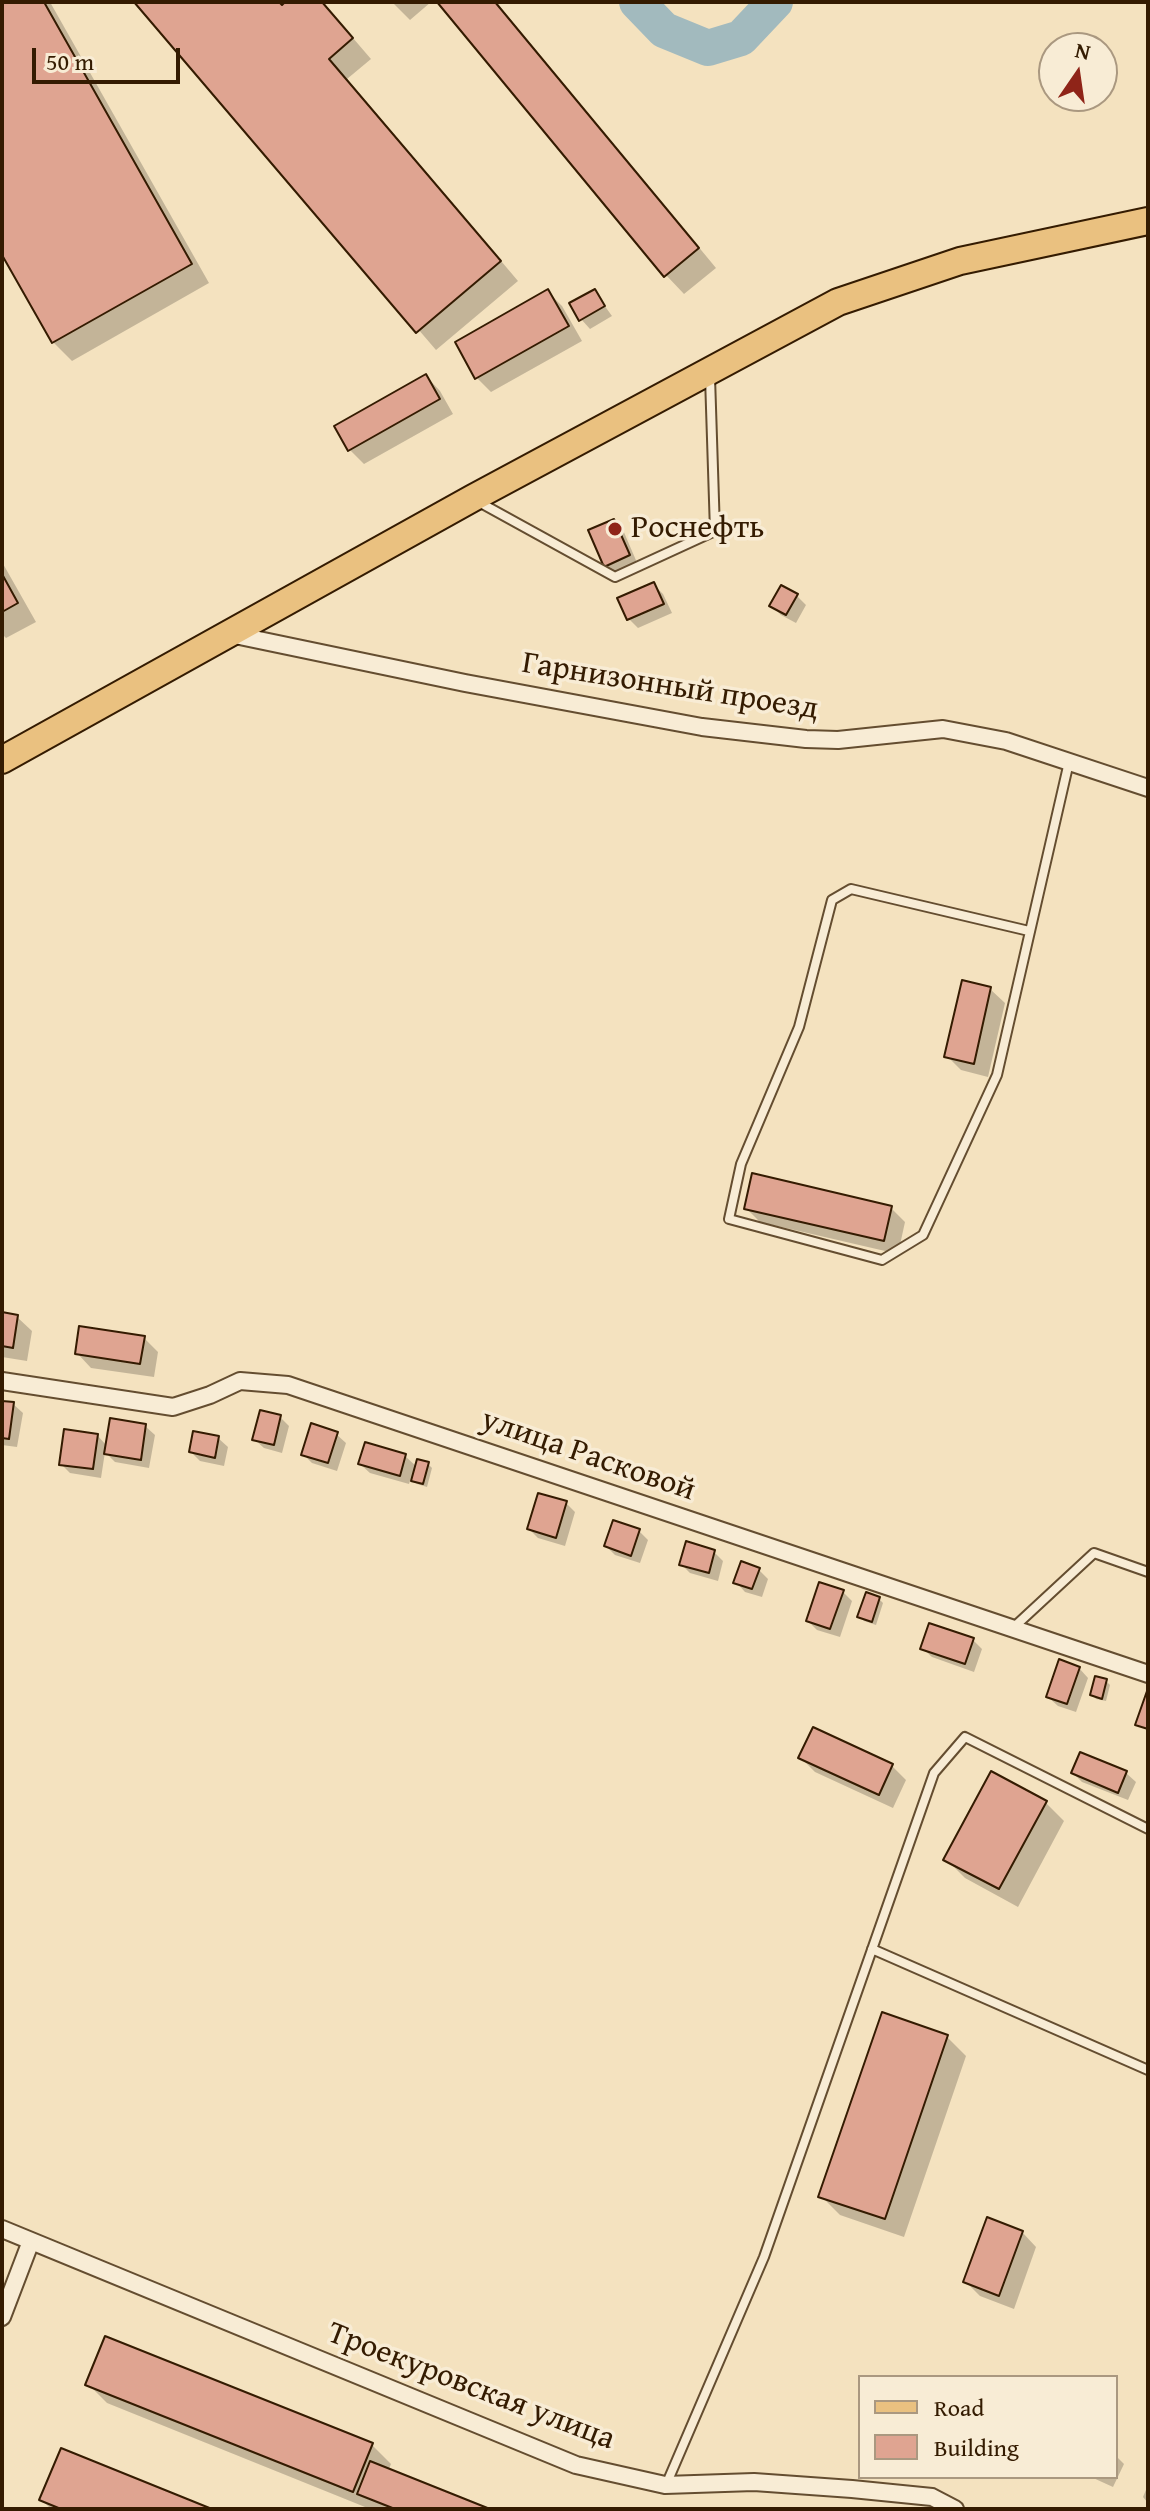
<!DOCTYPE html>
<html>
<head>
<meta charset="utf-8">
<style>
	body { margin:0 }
	#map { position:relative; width:1150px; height:2511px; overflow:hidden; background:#f4e2bf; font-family:"Gentium Book Plus",serif }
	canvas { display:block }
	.frame { position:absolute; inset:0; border:4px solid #341b01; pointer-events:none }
	.legend { position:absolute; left:858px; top:2375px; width:260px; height:104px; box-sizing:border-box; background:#f8ecd5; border:2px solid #aa9880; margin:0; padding:10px 14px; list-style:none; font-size:24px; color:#341b01 }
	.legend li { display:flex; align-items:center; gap:16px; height:40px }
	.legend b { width:40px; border:2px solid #aa9880 }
	.north { position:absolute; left:1038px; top:32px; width:80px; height:80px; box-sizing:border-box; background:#f8ecd5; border:2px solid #aa9880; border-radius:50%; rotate:13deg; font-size:22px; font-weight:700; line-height:32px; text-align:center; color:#341b01 }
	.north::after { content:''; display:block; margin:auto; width:28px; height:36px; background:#8f2418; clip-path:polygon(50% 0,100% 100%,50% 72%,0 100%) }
	.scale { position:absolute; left:32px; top:48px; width:148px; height:36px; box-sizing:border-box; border:4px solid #341b01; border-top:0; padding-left:10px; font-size:24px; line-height:28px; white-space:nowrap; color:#341b01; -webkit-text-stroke:6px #f8ecd5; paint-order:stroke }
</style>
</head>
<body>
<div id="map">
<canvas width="1150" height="2511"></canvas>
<div class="frame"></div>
<ul class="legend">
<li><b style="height:10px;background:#eac180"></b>Road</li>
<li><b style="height:22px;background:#dfa491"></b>Building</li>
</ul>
<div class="north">N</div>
<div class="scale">50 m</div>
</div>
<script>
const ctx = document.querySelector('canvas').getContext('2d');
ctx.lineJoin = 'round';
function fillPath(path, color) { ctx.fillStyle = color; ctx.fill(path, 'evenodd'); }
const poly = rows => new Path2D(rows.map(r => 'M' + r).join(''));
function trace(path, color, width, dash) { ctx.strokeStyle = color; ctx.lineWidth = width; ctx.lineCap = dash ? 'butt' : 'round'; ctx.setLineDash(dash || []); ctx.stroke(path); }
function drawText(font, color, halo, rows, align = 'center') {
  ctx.font = font + ' "Gentium Book Plus",serif'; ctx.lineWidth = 7; ctx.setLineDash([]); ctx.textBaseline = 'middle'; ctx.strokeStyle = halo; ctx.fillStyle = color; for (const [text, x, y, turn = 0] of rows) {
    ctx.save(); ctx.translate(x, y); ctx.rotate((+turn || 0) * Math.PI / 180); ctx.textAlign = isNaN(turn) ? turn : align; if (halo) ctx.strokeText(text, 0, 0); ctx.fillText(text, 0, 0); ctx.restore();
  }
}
fillPath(poly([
	[2,2,50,2,209,283,72,361,53,342,2,251],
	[137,2,280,2,283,6,288,2,322,2,371,59,347,79,518,281,436,350],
	[392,2,431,2,410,20],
	[440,2,496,2,716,268,684,294,666,275],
	[594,291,612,316,590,329,581,319],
	[548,292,562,306,582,341,491,392,477,378],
	[426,376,440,391,453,414,364,464,349,449],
	[614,521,623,530,638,565,615,575,606,566],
	[2,562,36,622,6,638,2,634],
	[654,585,663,594,672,613,638,628,629,619],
	[796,595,806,605,796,623,781,615,772,606],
	[990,989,1005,1003,988,1077,961,1070,947,1056],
	[746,1208,891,1208,905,1222,898,1254,760,1222],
	[2,1314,17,1317,32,1331,27,1361,2,1357],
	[144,1338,158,1352,154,1377,91,1368,77,1353],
	[2,1403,13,1404,23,1413,17,1447,2,1445],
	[280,1417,289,1426,282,1453,264,1448,254,1439],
	[145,1426,155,1435,149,1468,115,1462,105,1452,101,1478,70,1473,61,1464,97,1435,107,1446],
	[336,1434,346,1443,337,1471,312,1463,303,1454],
	[218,1438,228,1447,224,1466,200,1461,191,1452],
	[405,1456,417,1467,428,1464,432,1468,427,1487,417,1484,411,1478,409,1484,370,1473,360,1464],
	[566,1503,575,1512,565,1546,538,1538,529,1529],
	[639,1531,648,1540,640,1563,615,1555,606,1546],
	[714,1552,723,1561,718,1581,690,1573,681,1564],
	[759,1570,768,1579,762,1597,745,1592,736,1582],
	[843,1592,852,1601,840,1637,817,1630,808,1621],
	[879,1599,883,1603,876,1625,864,1621,860,1616],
	[973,1640,982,1649,974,1672,932,1657,922,1648],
	[1079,1668,1088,1678,1076,1712,1058,1706,1048,1697],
	[1106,1681,1110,1685,1106,1701,1096,1699,1092,1695],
	[1081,1754,1126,1773,1136,1782,1128,1800,1082,1782,1073,1773],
	[800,1757,892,1766,906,1780,893,1808,815,1772],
	[1045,1802,1064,1821,1018,1907,965,1878,946,1859],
	[947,2037,966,2056,904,2237,840,2215,821,2196],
	[1022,2232,1036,2247,1014,2309,980,2296,966,2282],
	[88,2384,372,2445,391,2464,388,2471,484,2509,370,2509,107,2403],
	[1116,2456,1124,2464,1113,2487,1091,2477,1116,2477],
	[1148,2485,1148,2503,1143,2497],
	[42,2500,207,2509,51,2509]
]), '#0003');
trace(poly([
	[637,2,664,30,708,48,741,38,775,2]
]), '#a2babe', 36);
const building = poly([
	[2,2,44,2,192,264,52,343,2,255,2,2],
	[134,2,279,2,282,5,285,2,322,2,353,38,329,59,501,261,416,333,134,2],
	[437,2,495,2,699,248,664,277,437,2],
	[548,289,569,326,475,379,455,342,548,289],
	[595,289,605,306,579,321,569,303,595,289],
	[426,374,440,399,348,451,334,426,426,374],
	[614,519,630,555,604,567,588,530,614,519],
	[2,574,18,603,2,612,2,574],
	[654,582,664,604,627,620,617,598,654,582],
	[781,585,798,594,786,615,769,606,781,585],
	[962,980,991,987,974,1064,944,1057,962,980],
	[752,1173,892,1206,884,1241,744,1209,752,1173],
	[2,1312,18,1315,13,1348,2,1346,2,1312],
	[79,1326,145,1336,140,1364,75,1354,79,1326],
	[2,1401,14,1402,9,1439,2,1438,2,1401],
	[260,1410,281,1415,274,1445,252,1440,260,1410],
	[110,1418,146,1424,141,1460,104,1454,110,1418],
	[311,1423,338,1432,328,1463,301,1455,311,1423],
	[64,1429,98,1434,93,1469,59,1465,64,1429],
	[193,1431,219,1436,215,1458,189,1452,193,1431],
	[365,1442,406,1454,400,1476,358,1464,365,1442],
	[417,1459,429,1462,423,1484,411,1481,417,1459],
	[538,1493,567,1501,556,1538,527,1529,538,1493],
	[613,1520,640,1529,631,1556,604,1546,613,1520],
	[686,1541,715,1550,709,1573,679,1565,686,1541],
	[741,1561,760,1568,752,1589,733,1583,741,1561],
	[819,1582,844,1590,830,1629,806,1621,819,1582],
	[866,1592,880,1597,872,1622,857,1617,866,1592],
	[929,1623,974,1638,965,1664,920,1649,929,1623],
	[1059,1659,1080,1667,1067,1704,1046,1697,1059,1659],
	[1095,1676,1107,1679,1102,1699,1090,1695,1095,1676],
	[1147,1691,1148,1692,1148,1729,1135,1725,1147,1691],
	[813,1727,893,1764,879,1795,798,1758,813,1727],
	[1080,1752,1127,1771,1118,1793,1071,1773,1080,1752],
	[991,1771,1047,1801,999,1889,943,1860,991,1771],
	[882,2012,948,2035,885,2219,818,2197,882,2012],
	[987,2217,1023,2231,999,2296,963,2282,987,2217],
	[105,2336,373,2443,353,2492,85,2385,105,2336],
	[61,2448,212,2509,61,2509,39,2500,61,2448],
	[370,2461,490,2509,395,2509,357,2494,370,2461]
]);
fillPath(building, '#dfa491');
trace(building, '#341b01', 2);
const lane = poly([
	[477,501,615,577,715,531,710,377],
	[1029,931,851,889,832,900,799,1027,741,1164,729,1219,882,1260,923,1235,997,1075,1069,762],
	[1013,1628,1094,1553,1148,1572],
	[872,1949,1148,2070],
	[666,2485,764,2257,934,1773,965,1737,1148,1829]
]);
const street = poly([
	[230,634,465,683,702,727,806,739,838,740,943,729,1006,741,1148,788],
	[2,1381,173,1407,210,1395,240,1381,288,1385,1148,1674],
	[2,2229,576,2465,665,2485,754,2482,852,2489,932,2497,955,2509],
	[2,2317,31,2241]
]);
const primary = poly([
	[2,760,473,498,838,302,960,261,1148,221]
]);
trace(lane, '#644d30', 12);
trace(street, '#644d30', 20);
trace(primary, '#341b01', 30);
trace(lane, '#f8ecd5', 8);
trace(street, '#f8ecd5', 16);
trace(primary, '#eac180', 26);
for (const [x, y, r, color] of [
	[615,529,8,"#8f2418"]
]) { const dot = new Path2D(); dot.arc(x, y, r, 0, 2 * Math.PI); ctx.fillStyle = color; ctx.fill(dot); trace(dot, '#f8ecd5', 3); }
drawText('32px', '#341b01', '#f8ecd5', [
	["Роснефть",631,529]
], 'left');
drawText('32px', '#341b01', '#f8ecd5', [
	["Гарнизонный проезд",670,687,9],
	["улица Расковой",588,1456,19],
	["Троекуровская улица",471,2387,21]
]);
</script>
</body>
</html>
